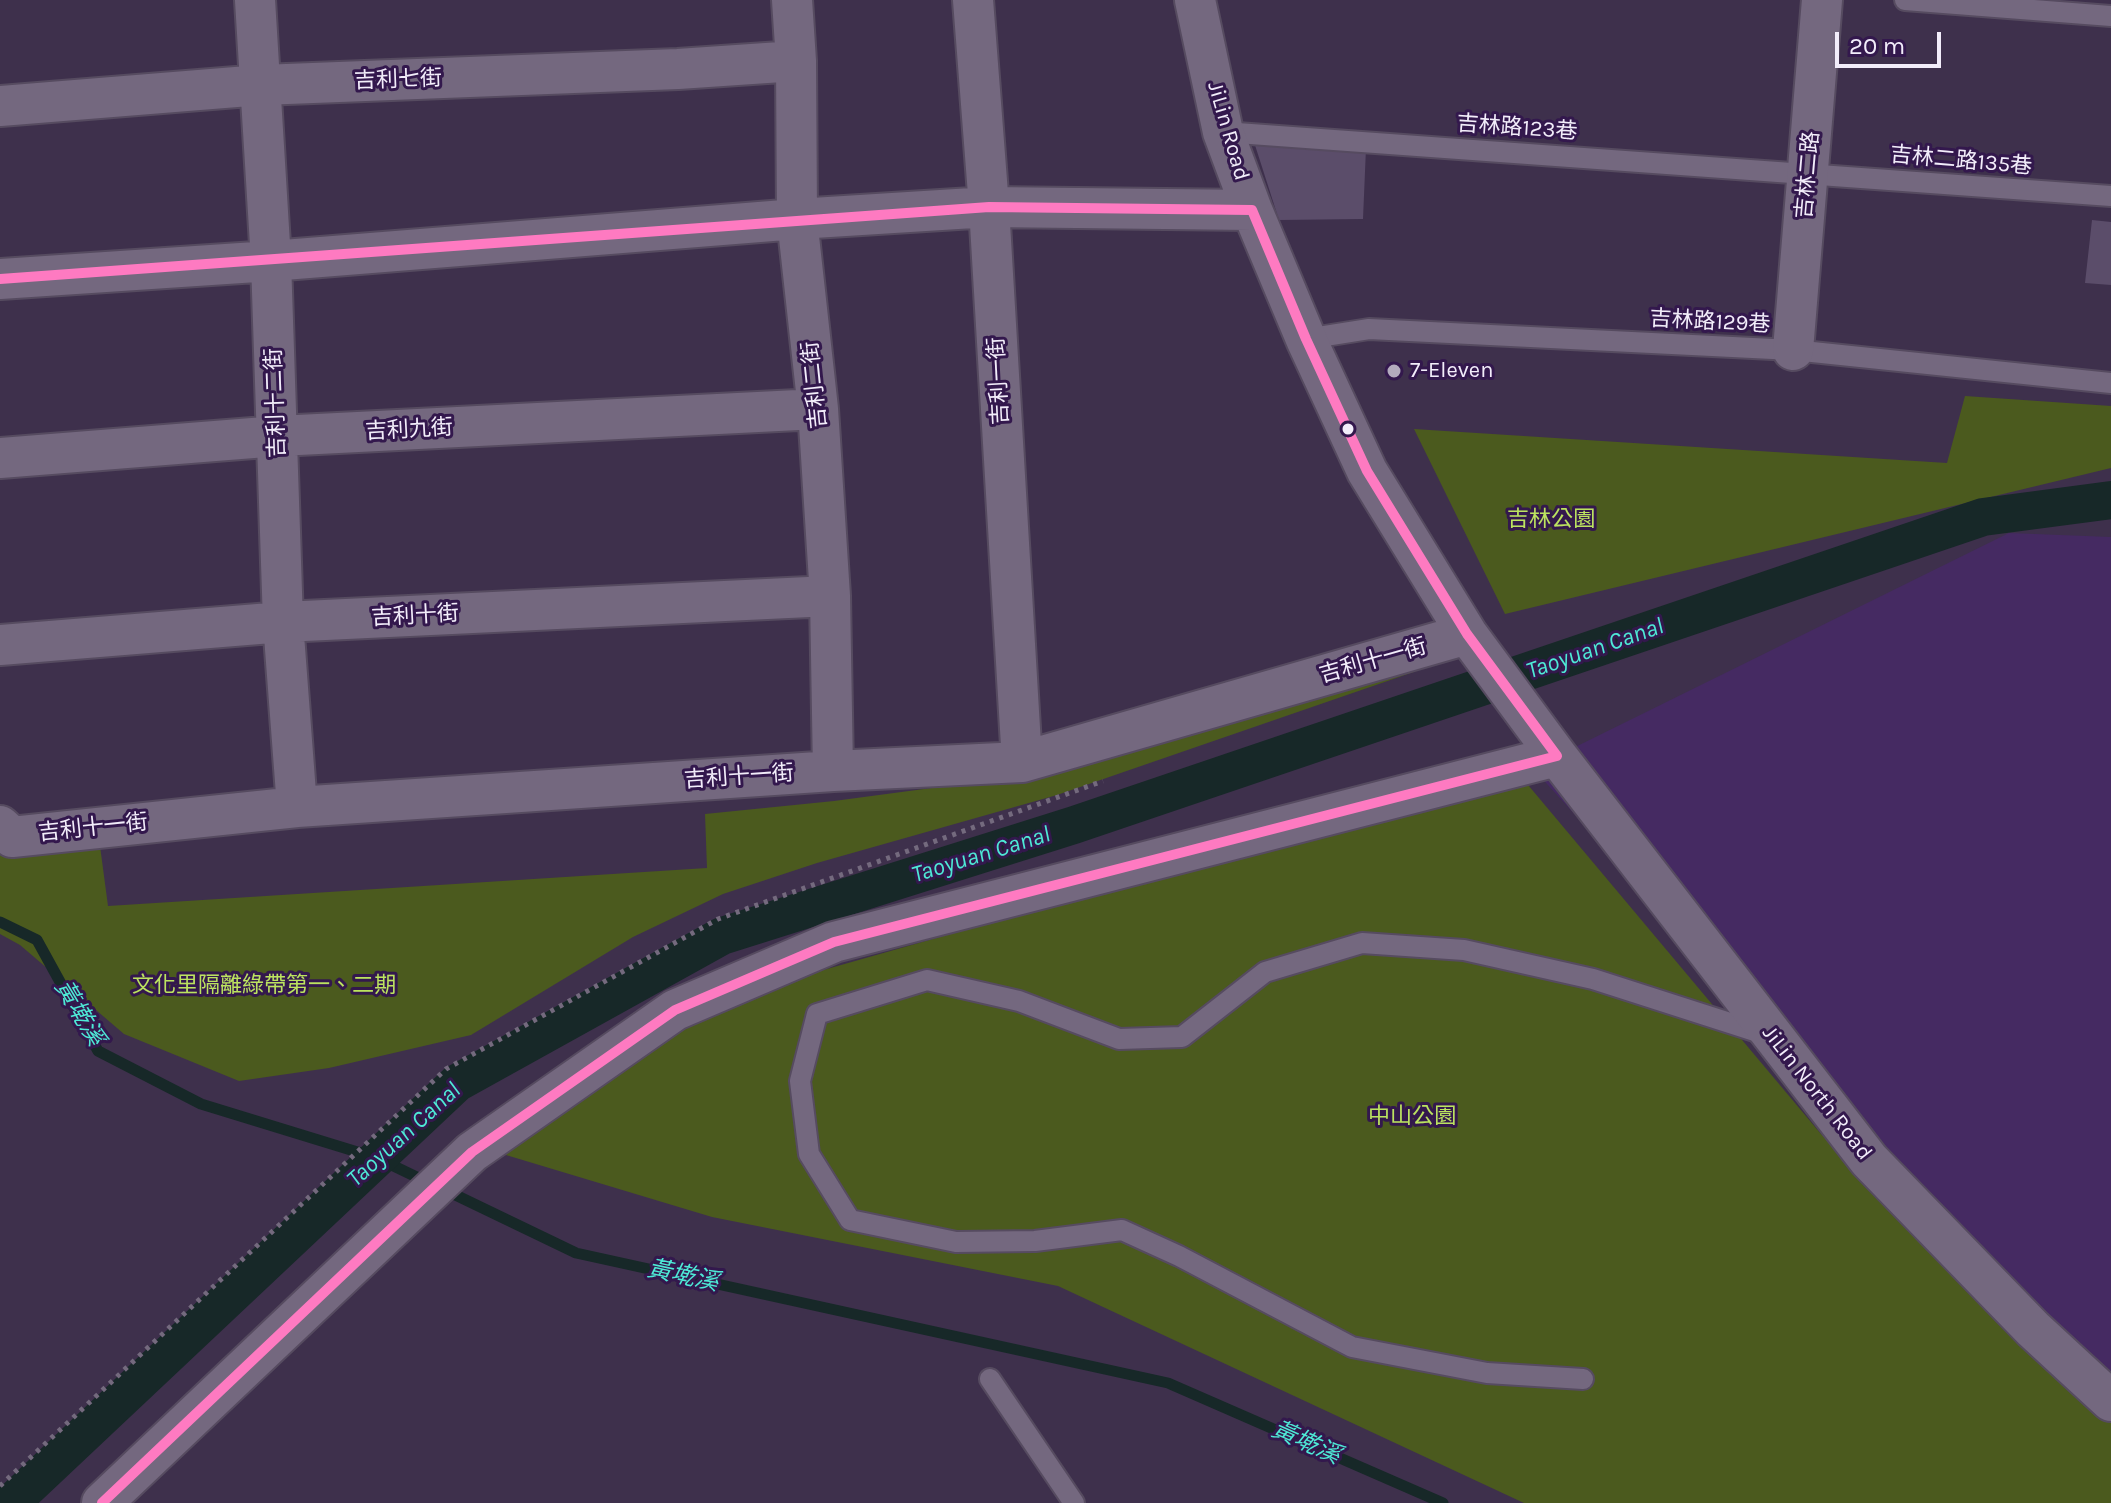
<!DOCTYPE html>
<html>
<head>
<meta charset="utf-8">
<style>
	body { margin:0 }
	#map { position:relative; width:2111px; height:1503px; overflow:hidden; background:#3e304c; font-family:Karla,sans-serif }
	canvas { display:block }
	.scale { position:absolute; left:1835px; top:32px; width:106px; height:36px; box-sizing:border-box; border:4px solid #f2edfa; border-top:0; padding-left:10px; font-size:24px; line-height:28px; white-space:nowrap; color:#f2edfa; -webkit-text-stroke:6px #33184d; paint-order:stroke }
</style>
</head>
<body>
<div id="map">
<canvas width="2111" height="1503"></canvas>
<div class="scale">20 m</div>
</div>
<script>
const ctx = document.querySelector('canvas').getContext('2d');
ctx.lineJoin = 'round';
function fillPath(path, color) { ctx.fillStyle = color; ctx.fill(path, 'evenodd'); }
const poly = rows => new Path2D(rows.map(r => 'M' + r).join(''));
function trace(path, color, width, dash) { ctx.strokeStyle = color; ctx.lineWidth = width; ctx.lineCap = dash ? 'butt' : 'round'; ctx.setLineDash(dash || []); ctx.stroke(path); }
function drawText(font, color, halo, rows, align = 'center') {
  ctx.font = font + ' Karla,"Noto Sans TC",sans-serif'; ctx.lineWidth = 6; ctx.setLineDash([]); ctx.textBaseline = 'middle'; ctx.strokeStyle = halo; ctx.fillStyle = color; for (const [text, x, y, turn = 0] of rows) {
    ctx.save(); ctx.translate(x, y); ctx.rotate((+turn || 0) * Math.PI / 180); ctx.textAlign = isNaN(turn) ? turn : align; if (halo) ctx.strokeText(text, 0, 0); ctx.fillText(text, 0, 0); ctx.restore();
  }
}
fillPath(poly([
	[2009,533,2111,537,2111,1401,1515,749,1557,756]
]), '#452a62');
fillPath(poly([
	[1965,396,2111,406,2111,468,1505,614,1414,429,1947,463],
	[1460,656,1057,795,817,863,723,894,633,937,471,1035,329,1068,239,1081,124,1034,20,945,0,934,0,832,98,831,108,906,707,868,705,814,834,801,1044,773],
	[1518,773,1821,1134,2111,1417,2111,1503,1524,1503,1058,1286,712,1217,496,1152,707,1003]
]), '#4b5a1e');
trace(poly([
	[0,922,37,940,98,1051,201,1104,377,1158,427,1182],
	[443,1189,576,1253,1168,1383,1443,1503]
]), '#172828', 11);
trace(poly([
	[11,1503,457,1083,722,936,1074,825,1983,517,2111,500]
]), '#172828', 38);
fillPath(poly([
	[1254,142,1366,148,1363,219,1279,220],
	[2092,220,2111,222,2111,285,2085,283]
]), '#5b4d6a');
const lane = poly([
	[1905,0,2111,16],
	[1223,132,2111,196],
	[1306,339,1369,329,1793,350,2111,383],
	[990,1379,1074,1503],
	[1583,1379,1487,1373,1352,1347,1179,1256,1122,1230,1035,1241,956,1242,850,1220,809,1154,800,1081,817,1014,927,980,1019,1001,1119,1039,1182,1037,1265,972,1362,943,1464,950,1593,979,1764,1034]
]);
const street = poly([
	[255,0,271,261,283,622,297,807],
	[792,0,796,61,797,219,818,409,830,596,833,771],
	[973,0,989,207,1022,762],
	[1195,0,1223,132,1252,210,1306,339,1367,471,1467,634,1557,756,1869,1160,2033,1329,2111,1401],
	[0,106,261,85,678,69,796,61],
	[0,279,271,261,797,219,989,207,1252,210],
	[1793,350,1822,0],
	[0,458,278,436,818,409],
	[0,645,283,622,830,596],
	[0,826,12,837,297,807,833,771,1022,762,1467,634],
	[102,1503,472,1152,675,1010,834,942,1557,756]
]);
trace(lane, '#564b60', 24);
trace(street, '#564b60', 44);
trace(poly([
	[0,1486,446,1069,718,919,1103,781]
]), '#746a7e', 5, [4, 6]);
trace(lane, '#74687f', 20);
trace(street, '#74687f', 40);
trace(poly([
	[0,279,989,207,1252,210,1306,339,1367,471,1467,634,1557,756,834,942,675,1010,472,1152,102,1503]
]), '#fe7ac1', 10);
for (const [x, y, r, color] of [
	[1394,371,8,"#b3abbd"],
	[1348,429,7,"#f2edfa"]
]) { const dot = new Path2D(); dot.arc(x, y, r, 0, 2 * Math.PI); ctx.fillStyle = color; ctx.fill(dot); trace(dot, '#33184d', 3); }
drawText('22px', '#f2edfa', '#33184d', [
	["吉利七街",398,80,-2],
	["吉林路123巷",1517,128,4],
	["JiLin Road",1228,131,74],
	["吉林二路135巷",1961,161,5],
	["吉林二路",1808,175,-85],
	["吉林路129巷",1710,322,3],
	["吉利一街",999,381,-93],
	["吉利二街",815,385,-96],
	["吉利十二街",276,403,-92],
	["吉利九街",409,430,-3],
	["吉利十街",415,616,-3],
	["吉利十一街",1373,661,-16],
	["吉利十一街",739,777,-4],
	["吉利十一街",93,828,-6],
	["JiLin North Road",1817,1093,52]
]);
drawText('22px', '#f2edfa', '#33184d', [
	["7-Eleven",1410,371]
], 'left');
drawText('22px', '#bce360', '#33184d', [
	["吉林公園",1551,520],
	["文化里隔離綠帶第一、二期",264,986],
	["中山公園",1412,1117]
]);
drawText('italic 24px', '#4ee9d6', '#33184d', [
	["Taoyuan Canal",1595,649,-19],
	["Taoyuan Canal",981,855,-17],
	["黃墘溪",79,1013,59],
	["Taoyuan Canal",404,1135,-42],
	["黃墘溪",683,1276,12],
	["黃墘溪",1306,1443,24]
]);
</script>
</body>
</html>
